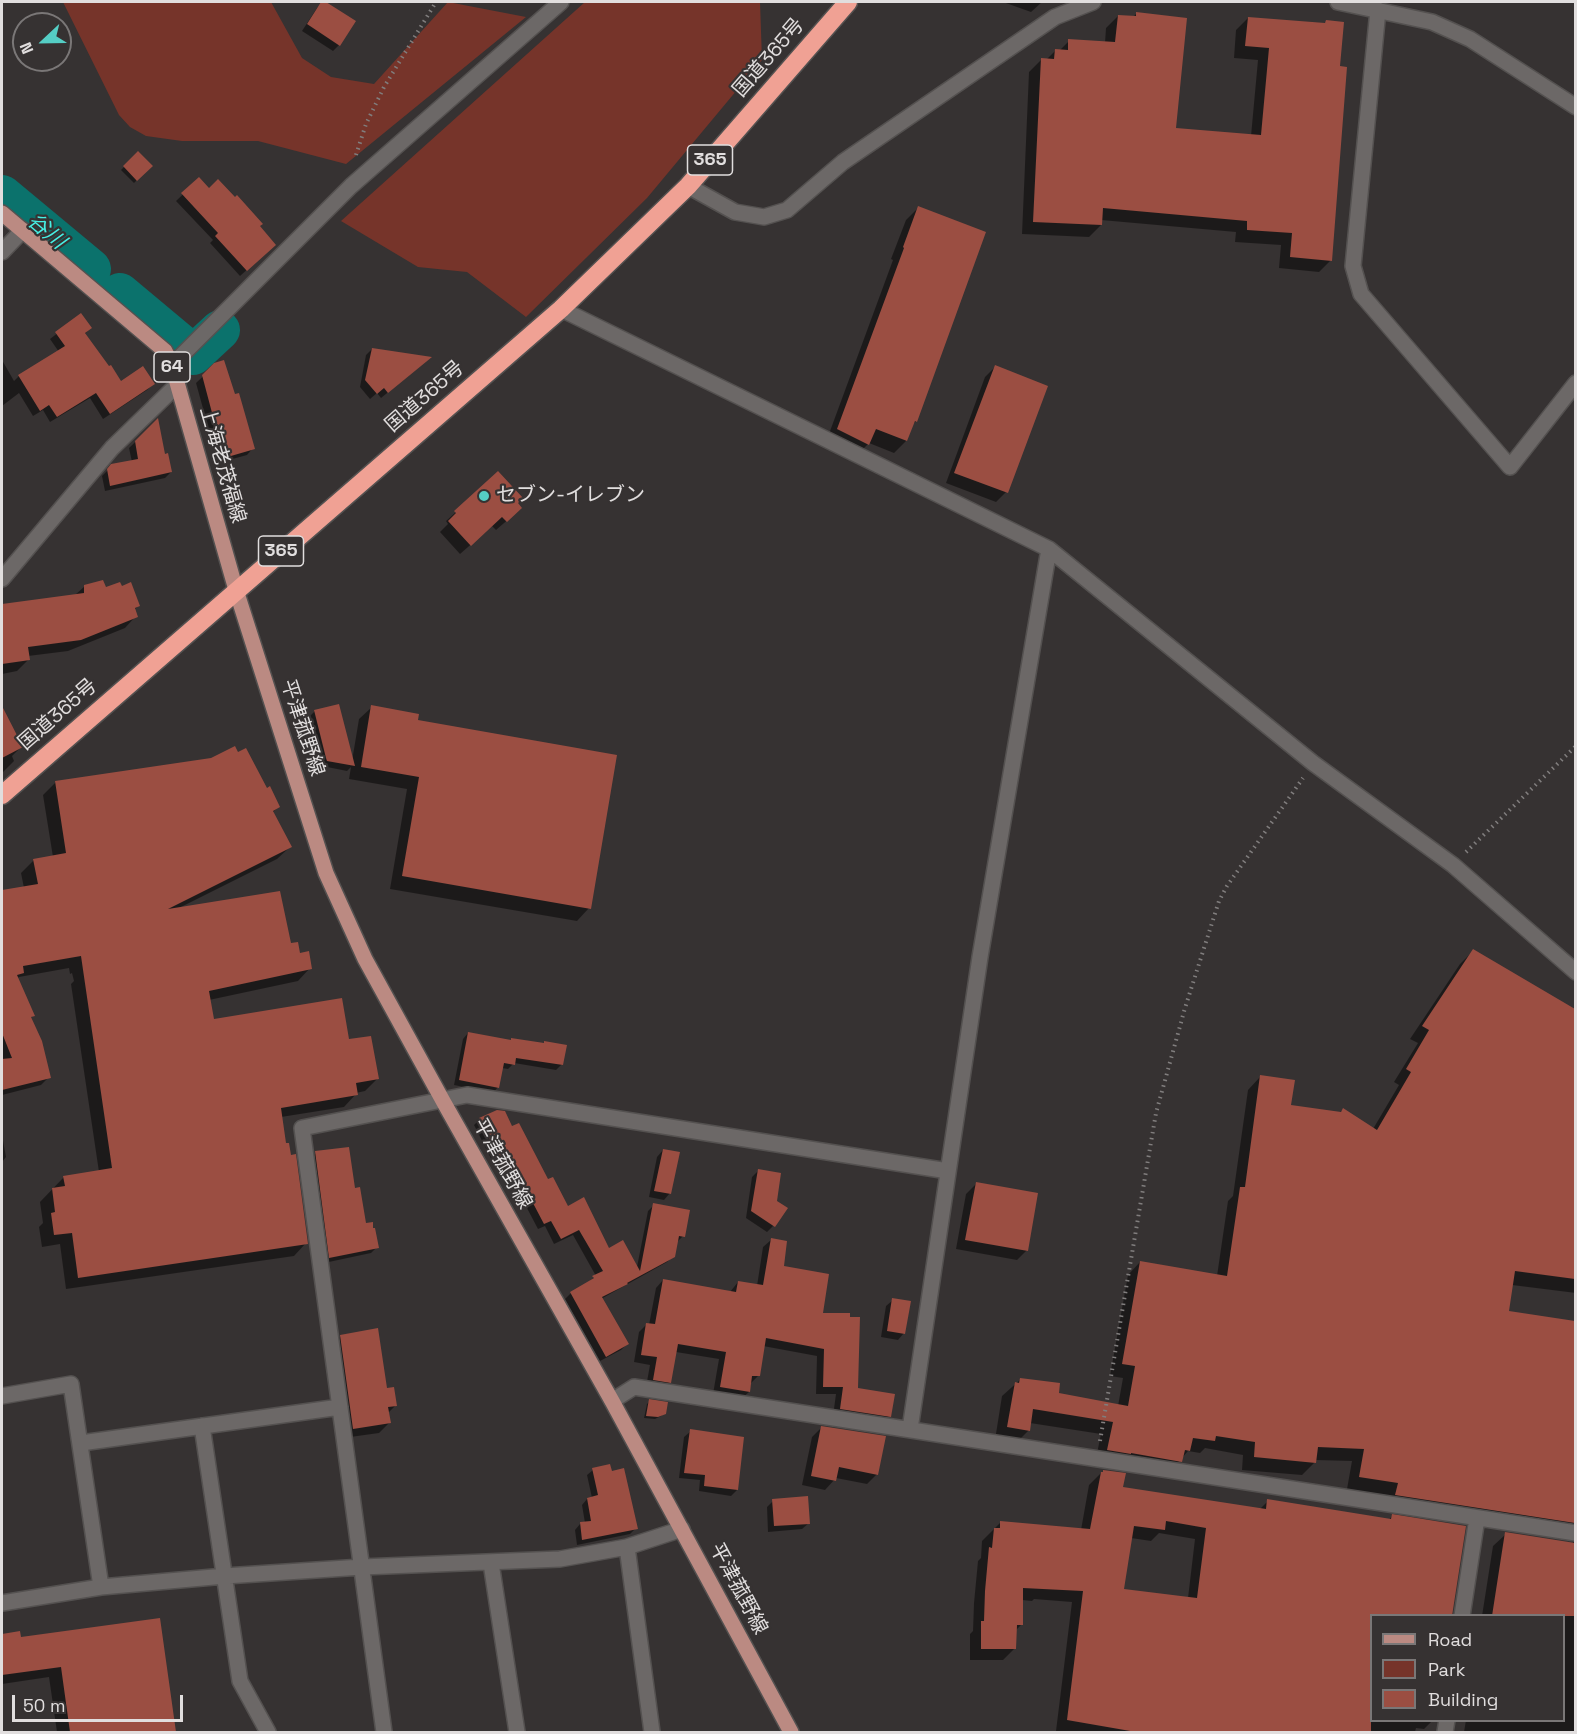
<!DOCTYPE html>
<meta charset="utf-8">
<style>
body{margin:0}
#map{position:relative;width:1577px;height:1734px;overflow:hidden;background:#363232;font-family:"Space Grotesk",sans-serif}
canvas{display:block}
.frame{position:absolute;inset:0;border:3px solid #e1dede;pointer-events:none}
.legend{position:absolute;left:1370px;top:1614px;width:195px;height:108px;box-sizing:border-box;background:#363232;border:2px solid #7a7777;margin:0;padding:8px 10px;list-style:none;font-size:18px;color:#e1dede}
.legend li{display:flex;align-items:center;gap:12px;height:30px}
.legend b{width:30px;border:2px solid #7a7777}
.north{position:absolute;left:12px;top:12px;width:60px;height:60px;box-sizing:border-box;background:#363232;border:2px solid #7a7777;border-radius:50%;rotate:248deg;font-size:16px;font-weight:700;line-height:24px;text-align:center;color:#e1dede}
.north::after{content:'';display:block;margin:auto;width:21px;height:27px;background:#55cec5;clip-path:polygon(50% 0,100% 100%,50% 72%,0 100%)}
.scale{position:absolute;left:12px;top:1695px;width:171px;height:27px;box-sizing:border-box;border:3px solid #e1dede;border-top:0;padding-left:8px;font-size:18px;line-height:21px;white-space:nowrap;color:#e1dede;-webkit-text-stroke:4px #363232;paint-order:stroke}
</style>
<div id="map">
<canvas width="1577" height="1734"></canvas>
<div class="frame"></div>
<ul class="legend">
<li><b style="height:8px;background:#bb8a82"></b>Road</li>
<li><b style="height:16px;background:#76342a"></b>Park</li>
<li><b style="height:16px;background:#9b4e42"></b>Building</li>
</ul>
<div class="north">N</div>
<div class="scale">50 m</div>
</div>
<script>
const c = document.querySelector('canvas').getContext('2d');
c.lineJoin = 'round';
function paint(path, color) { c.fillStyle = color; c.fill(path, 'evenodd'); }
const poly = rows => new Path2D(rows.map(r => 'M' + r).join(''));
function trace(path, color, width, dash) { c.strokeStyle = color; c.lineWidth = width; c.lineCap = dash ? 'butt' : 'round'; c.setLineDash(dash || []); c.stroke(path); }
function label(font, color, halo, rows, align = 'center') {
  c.font = font + ' "Space Grotesk","Noto Sans JP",sans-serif'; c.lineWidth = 4.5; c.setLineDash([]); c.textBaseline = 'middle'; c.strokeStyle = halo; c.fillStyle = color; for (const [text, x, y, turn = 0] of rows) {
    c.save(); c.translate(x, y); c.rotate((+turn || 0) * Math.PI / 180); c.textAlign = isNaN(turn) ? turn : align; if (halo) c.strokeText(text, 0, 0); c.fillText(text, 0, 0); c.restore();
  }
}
paint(poly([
 [63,2,271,2,302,58,331,77,374,84,448,2,526,17,346,164,258,141,182,141,146,136,130,127,119,115],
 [585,2,760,2,762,60,647,198,526,317,467,272,418,267,341,221]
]), '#76342a');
paint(poly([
 [323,2,354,21,339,45,333,51,302,31,317,8],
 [1003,2,1042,2,1031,12],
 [1136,14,1175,129,1251,136,1258,60,1234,58,1236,30,1248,18,1324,24,1326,22,1339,68,1331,260,1319,272,1279,268,1281,245,1235,242,1236,232,1101,220,1101,225,1089,237,1022,234,1029,72,1041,60,1046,60,1055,51,1059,51,1069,41,1105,43,1106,28,1118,16,1133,17],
 [138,153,151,166,134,183,121,170],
 [199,179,208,190,258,226,268,251,240,276,210,243,213,240,176,201],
 [918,208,916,421,912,425,906,441,894,453,869,443,856,456,826,442,893,260,891,259,906,220],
 [81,315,90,328,84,335,121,383,153,384,147,390,103,419,90,398,50,422,43,410,33,416,19,393,2,406,2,360,14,381,19,376,59,352,50,339],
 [372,349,424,363,381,398,377,393,370,399,360,387,366,355],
 [215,365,253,448,247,455,218,463,196,383],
 [995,367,1006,492,996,502,946,483,985,377],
 [157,421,164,456,171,472,165,478,105,491,102,476,112,466,132,462,129,448],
 [516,503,511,517,496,530,492,526,460,554,440,532,448,524,446,521,456,512],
 [85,586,105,589,139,605,134,610,136,616,125,628,68,651,28,656,29,659,17,671,2,674,2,606,75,595],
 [372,707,416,721,589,908,577,921,390,889,407,789,349,779,351,767,347,771,322,766,309,717,315,711,352,761,359,719],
 [2,709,21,747,12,756,14,761,2,773],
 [56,782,266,790,279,806,273,812,290,847,277,859,181,907,290,945,310,968,298,981,209,1000,213,1021,348,1041,377,1079,365,1091,356,1093,356,1094,344,1107,281,1117,285,1145,306,1243,294,1256,66,1289,60,1244,42,1247,39,1227,43,1223,40,1202,64,1177,99,1172,71,984,74,981,72,973,70,974,69,968,19,977,10,985,2,987,2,891,24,888,21,873,34,860,53,857,43,795],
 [1473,951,1576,1011,1576,1174,1562,1196,1576,1198,1576,1293,1512,1285,1507,1313,1576,1322,1576,1732,1464,1732,1466,1720,1564,1720,1564,1616,1482,1616,1493,1546,1506,1534,1574,1544,1569,1537,1383,1508,1386,1495,1347,1489,1352,1461,1315,1460,1315,1462,1302,1475,1242,1470,1243,1455,1205,1448,1200,1453,1188,1451,1168,1474,1095,1463,1101,1434,1030,1423,1029,1430,1016,1443,995,1440,1002,1396,1021,1379,1057,1394,1118,1406,1123,1378,1110,1376,1128,1275,1140,1262,1217,1276,1228,1201,1233,1196,1248,1090,1260,1077,1290,1106,1339,1113,1343,1110,1373,1129,1399,1085,1394,1082,1418,1043,1410,1039,1460,964],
 [25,997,33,1015,30,1018,49,1077,41,1085,2,1095,2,1068,6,1067,2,1057,2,1008],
 [468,1033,562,1064,556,1070,514,1063,508,1069,502,1068,498,1087,493,1093,454,1085,463,1039],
 [480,1119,511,1128,567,1208,608,1250,637,1267,648,1211,654,1205,683,1236,677,1242,673,1256,667,1262,601,1299,627,1344,621,1350,600,1361,565,1299,571,1293,586,1284,596,1276,573,1235,554,1244,545,1226,538,1229,509,1174,501,1178,474,1125],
 [2,1135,6,1157,2,1162],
 [663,1150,670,1193,664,1200,649,1197,657,1157],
 [316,1153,354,1190,364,1225,377,1247,371,1253,324,1263,310,1159],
 [759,1170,773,1226,767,1232,746,1218,752,1177],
 [976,1184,1027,1250,1017,1260,956,1249,966,1194],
 [771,1240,782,1268,821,1314,856,1389,889,1416,882,1424,833,1416,836,1394,816,1394,817,1356,763,1346,758,1376,751,1383,749,1392,741,1399,713,1394,719,1359,676,1352,670,1382,662,1390,646,1387,650,1365,634,1362,639,1332,647,1324,649,1325,656,1288,663,1280,730,1292,738,1282,757,1286,763,1247],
 [893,1300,904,1333,898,1340,881,1337,886,1306],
 [341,1336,385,1390,395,1406,388,1413,389,1423,379,1433,343,1438,331,1346],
 [650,1401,664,1413,661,1416,655,1419,644,1418,647,1404],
 [821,1428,877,1474,867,1484,836,1478,825,1490,802,1485,812,1437],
 [691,1431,737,1490,731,1496,699,1491,700,1480,679,1478,684,1437],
 [593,1470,636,1528,630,1534,577,1545,575,1530,580,1524,585,1523,582,1505,587,1499,592,1498,587,1475],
 [1101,1473,1121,1489,1260,1509,1268,1501,1389,1520,1392,1516,1372,1616,1372,1720,1433,1720,1424,1729,1416,1728,1415,1732,1063,1732,1056,1731,1072,1602,1034,1599,1032,1601,1022,1600,1021,1625,1015,1631,1015,1648,1003,1660,970,1660,970,1634,973,1631,974,1603,978,1561,981,1558,982,1541,1001,1522,1081,1530,1089,1485],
 [1159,1533,1195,1539,1188,1598,1123,1590,1131,1538,1151,1541],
 [773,1501,809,1523,802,1529,768,1532,767,1507],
 [159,1619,175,1732,57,1732,49,1677,2,1684,2,1635,19,1633,19,1638]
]), '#0007');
trace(poly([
 [2,195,91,269],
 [120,293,181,344],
 [193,355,220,330]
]), '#0b726c', 40);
paint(poly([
 [321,2,326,2,356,21,340,46,307,24],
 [1136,12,1187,18,1176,128,1261,135,1269,48,1245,46,1248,17,1325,23,1326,20,1344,22,1340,66,1347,67,1332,261,1290,257,1292,233,1247,230,1247,221,1103,208,1102,225,1033,222,1041,58,1054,59,1055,49,1068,50,1068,39,1115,42,1118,15,1136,16],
 [138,151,153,166,137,181,123,166],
 [199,177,209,188,218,179,235,197,237,195,263,224,260,226,276,245,247,271,215,236,218,233,181,193],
 [918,206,986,232,917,422,915,421,907,441,876,429,869,445,837,429,904,248,903,247],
 [81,313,92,328,85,333,109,366,111,365,121,381,143,366,155,384,110,414,96,393,57,417,49,405,40,411,18,375,65,346,55,332],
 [372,348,432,357,388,393,384,388,377,394,365,380],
 [224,360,235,394,239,393,255,449,224,458,202,375,214,363],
 [995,365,1048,386,1008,493,954,473],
 [158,418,165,454,168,453,172,472,110,486,107,469,111,464,138,459,135,441],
 [498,471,523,498,518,503,522,508,507,522,502,517,471,546,448,521,456,513,454,511],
 [103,580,106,587,120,582,122,586,131,582,140,606,135,608,138,617,81,640,28,647,30,660,2,664,2,604,84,593,84,585],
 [339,704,355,766,327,761,326,758,314,710],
 [371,705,419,714,418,720,617,755,591,909,402,876,419,777,361,767],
 [2,706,23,747,2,758],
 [235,746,238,752,246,748,267,788,270,786,280,807,273,811,292,847,168,909,280,891,291,943,298,942,300,953,309,951,312,969,209,991,214,1019,342,998,349,1039,371,1036,379,1079,356,1083,358,1095,281,1108,286,1143,289,1143,291,1155,296,1154,308,1244,78,1278,72,1233,54,1235,51,1213,55,1212,52,1188,65,1186,63,1176,112,1168,81,956,23,966,24,973,17,975,35,1016,31,1017,42,1041,51,1078,2,1090,2,1059,12,1058,2,1033,2,890,38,884,33,859,66,853,55,781,211,758],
 [1473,949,1575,1009,1575,1279,1515,1271,1509,1311,1575,1321,1575,1523,1395,1495,1398,1483,1359,1477,1364,1449,1318,1447,1316,1463,1254,1457,1255,1442,1216,1436,1215,1441,1193,1438,1190,1451,1185,1450,1182,1462,1131,1453,1131,1454,1107,1450,1113,1422,1033,1409,1030,1431,1007,1427,1015,1382,1019,1383,1020,1378,1060,1383,1059,1393,1128,1406,1135,1366,1122,1364,1140,1261,1227,1276,1240,1187,1245,1187,1260,1075,1295,1080,1291,1105,1341,1112,1343,1108,1377,1130,1411,1072,1406,1069,1429,1030,1422,1026],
 [468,1032,511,1040,511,1038,544,1043,544,1041,567,1045,563,1065,516,1058,515,1065,504,1063,499,1088,459,1080],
 [497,1110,505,1111,512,1126,519,1123,548,1179,553,1177,568,1206,584,1197,609,1248,623,1240,640,1271,653,1203,690,1210,685,1237,679,1236,675,1257,627,1283,628,1284,602,1297,629,1344,606,1357,570,1292,594,1278,592,1276,603,1271,579,1230,561,1239,551,1221,544,1224,515,1169,507,1173,479,1118],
 [349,1147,355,1188,360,1187,366,1223,373,1222,373,1228,375,1228,379,1248,329,1258,315,1151],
 [663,1149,680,1152,671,1194,654,1191],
 [758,1169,781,1173,777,1201,788,1208,775,1227,751,1211],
 [976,1182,1038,1193,1028,1251,965,1240],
 [771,1238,787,1241,784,1266,829,1274,823,1313,850,1313,850,1317,860,1317,858,1388,895,1394,891,1417,840,1409,843,1387,823,1387,824,1349,766,1338,760,1376,752,1376,750,1392,720,1387,726,1352,678,1344,671,1383,653,1380,657,1357,641,1355,646,1323,655,1324,663,1279,736,1292,738,1281,763,1285],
 [892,1298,911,1301,905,1334,887,1331],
 [378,1328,387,1388,394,1387,397,1406,388,1407,391,1423,353,1429,340,1335],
 [649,1399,668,1402,666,1414,658,1417,646,1416],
 [821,1426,886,1436,878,1475,839,1467,836,1481,811,1476],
 [690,1429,744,1437,738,1490,704,1486,705,1475,684,1473],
 [610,1464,612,1471,624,1468,638,1529,582,1540,580,1522,591,1521,587,1498,598,1495,592,1468],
 [1103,1470,1126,1473,1123,1487,1266,1509,1267,1499,1391,1519,1392,1514,1466,1526,1452,1616,1371,1616,1371,1732,1136,1732,1067,1720,1083,1591,1023,1588,1023,1625,1017,1625,1016,1649,981,1649,981,1621,984,1621,985,1591,989,1547,992,1548,994,1528,1000,1528,1000,1521,1090,1529,1101,1472,1103,1472],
 [1166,1521,1206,1528,1197,1598,1124,1589,1134,1526,1165,1530],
 [808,1496,810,1524,774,1526,772,1499],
 [1505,1532,1575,1543,1575,1616,1492,1616],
 [160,1618,176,1732,70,1732,61,1667,2,1675,2,1634,20,1631,21,1637]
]), '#9b4e42');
const minor = poly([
 [1338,2,1432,22,1470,39,1576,107],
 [1378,10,1353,266,1361,294,1510,467,1576,383],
 [688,186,735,212,764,217,787,210,843,162,1055,17,1093,2],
 [2,252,23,230],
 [561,309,1049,549,1313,763,1453,865,1576,972],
 [172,365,351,186,561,2],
 [2,579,112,448,177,385],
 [2,1396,71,1384,101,1587],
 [612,1401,634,1387,1576,1533],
 [202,1426,240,1681,268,1732],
 [910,1429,980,957,1049,549],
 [81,1443,340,1407],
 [627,1547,652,1732],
 [491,1563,517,1732],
 [2,1603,101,1587,225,1576,362,1567,560,1559,627,1547,682,1529],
 [1462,1616,1477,1518],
 [384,1732,302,1128,467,1095,948,1171],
 [1445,1732,1447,1720]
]);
const major = poly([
 [2,213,165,351,172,365,236,590,326,873,365,959,443,1101,612,1401,791,1732]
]);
const highway = poly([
 [2,795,561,309,688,186,848,2]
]);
trace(minor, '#545150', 18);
trace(major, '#545150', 18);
trace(highway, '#545150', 21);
trace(poly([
 [356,155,366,124,384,87,436,2],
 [1466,852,1576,746],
 [1100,1441,1156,1113,1185,1008,1219,901,1227,886,1303,778]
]), '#817e7e', 4, [1.5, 4.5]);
trace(minor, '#6c6867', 15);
trace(major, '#bb8a82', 15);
trace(highway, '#f0a194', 18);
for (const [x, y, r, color] of [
 [484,496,6,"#55cec5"]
]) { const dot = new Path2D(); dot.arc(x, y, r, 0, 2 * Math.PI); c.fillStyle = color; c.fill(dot); trace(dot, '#363232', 2); }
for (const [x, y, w] of [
 [710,160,45],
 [172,367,36],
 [281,551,45]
]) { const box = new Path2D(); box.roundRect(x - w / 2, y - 15, w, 30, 4.5); c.fillStyle = '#363232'; c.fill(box); trace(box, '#e1dede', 1.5); }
label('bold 18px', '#e1dede', null, [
 ["365",710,160],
 ["64",172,367],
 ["365",281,551]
]);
label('20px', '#e1dede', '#363232', [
 ["国道365号",769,58,-49],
 ["国道365号",425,397,-41],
 ["上海老茂福線",222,465,74],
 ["国道365号",58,715,-41],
 ["平津菰野線",302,728,72],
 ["平津菰野線",502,1164,61],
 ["平津菰野線",738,1589,62]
]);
label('20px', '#e1dede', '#363232', [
 ["セブン-イレブン",496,496]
], 'left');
label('italic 21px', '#46efe4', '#363232', [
 ["谷川",46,232,40]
]);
</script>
